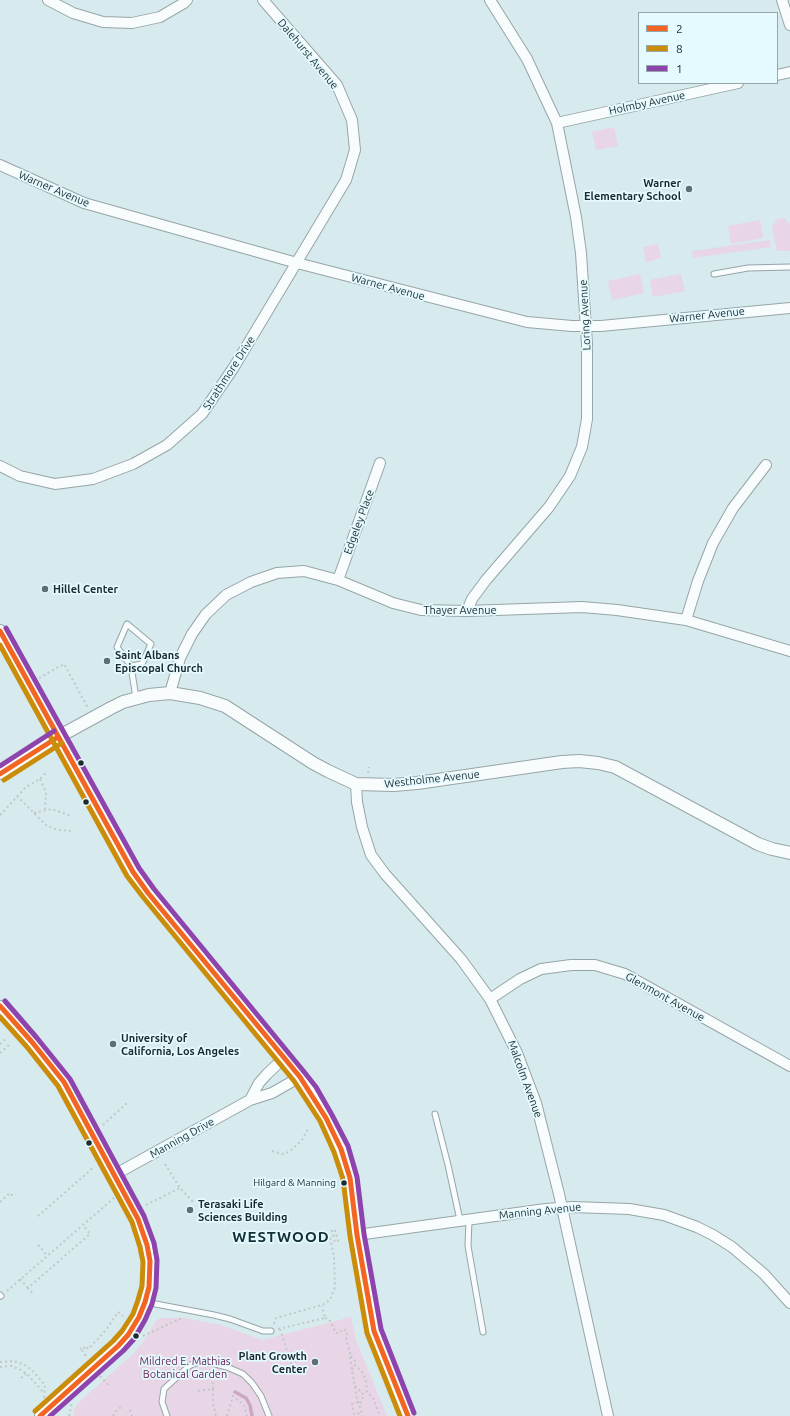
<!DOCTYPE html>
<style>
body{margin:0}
#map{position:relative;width:790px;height:1416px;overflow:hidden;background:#d7eaed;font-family:Ubuntu,sans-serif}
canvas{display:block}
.legend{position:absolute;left:638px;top:12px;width:140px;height:72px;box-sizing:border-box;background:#e5faff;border:1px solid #95a7ab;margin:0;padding:5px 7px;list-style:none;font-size:12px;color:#1d2b2e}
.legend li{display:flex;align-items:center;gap:8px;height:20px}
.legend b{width:20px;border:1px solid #95a7ab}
</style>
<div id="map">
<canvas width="790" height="1416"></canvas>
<ul class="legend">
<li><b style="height:5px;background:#f26522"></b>2</li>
<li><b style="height:5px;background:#cb8d09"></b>8</li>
<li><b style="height:5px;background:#8e44ad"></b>1</li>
</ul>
</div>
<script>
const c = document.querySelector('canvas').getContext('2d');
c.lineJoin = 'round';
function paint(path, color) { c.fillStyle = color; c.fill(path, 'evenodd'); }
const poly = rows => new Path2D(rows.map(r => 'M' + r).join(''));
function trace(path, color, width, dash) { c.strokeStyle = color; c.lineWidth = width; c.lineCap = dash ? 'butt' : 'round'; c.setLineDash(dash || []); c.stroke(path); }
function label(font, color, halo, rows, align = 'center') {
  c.font = font + ' Ubuntu,sans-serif'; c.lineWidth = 3.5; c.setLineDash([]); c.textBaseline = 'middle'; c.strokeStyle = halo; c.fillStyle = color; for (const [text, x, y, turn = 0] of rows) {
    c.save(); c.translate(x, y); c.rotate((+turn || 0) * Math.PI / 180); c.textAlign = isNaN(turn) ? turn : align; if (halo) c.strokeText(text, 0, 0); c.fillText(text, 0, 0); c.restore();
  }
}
paint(poly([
 [614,127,618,146,596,150,592,132],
 [784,218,790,224,790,251,777,251,772,228,777,219],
 [760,220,763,238,731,244,728,226],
 [770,240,771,247,693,258,692,251],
 [658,244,661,258,646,262,643,247],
 [640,274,644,293,612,300,608,281],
 [681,274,685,291,653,297,650,280],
 [351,1317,356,1340,387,1416,74,1416,73,1413,77,1404,133,1354,144,1341,156,1321,160,1318,184,1318,221,1325,262,1340]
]), '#e8d5e5');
trace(poly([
 [235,1392,246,1398,250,1405,252,1416]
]), '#cca7c0', 3.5);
const service = poly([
 [714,274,748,268,790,267],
 [131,666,117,647,127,624,151,644,142,664,131,666,136,698],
 [435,1114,448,1165,460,1220],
 [469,1220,468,1246,483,1332],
 [0,1295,1,1296],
 [145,1302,214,1315,230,1319,263,1331,271,1331],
 [167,1416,162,1402,164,1389,189,1366,195,1363,199,1362,211,1363,227,1367,243,1374,252,1383,261,1396,269,1416]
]);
const minor = poly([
 [48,0,73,13,103,22,132,23,160,17,184,3,187,0],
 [782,0,790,25],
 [777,75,790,72],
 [557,123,738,83],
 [0,165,84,203,297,263,527,322,572,326,601,326,790,308],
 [0,466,20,476,55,484,93,479,133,464,167,445,202,414,234,367,346,180,355,150,352,120,337,85,263,0],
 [338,580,380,463],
 [467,611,472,599,486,580,549,507,570,476,582,447,587,419,587,344,581,253,576,217,557,123,527,59,490,0],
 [686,620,698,581,713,543,733,508,766,465],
 [170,693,180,658,192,634,206,614,226,595,251,582,277,573,304,571,338,580,393,603,421,610,467,611,582,607,617,610,686,620,790,651],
 [0,774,58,737],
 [356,784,357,802,362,827,371,855,385,874,461,959,490,999,517,1053,536,1103,559,1194,608,1416],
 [490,999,520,979,541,969,571,965,595,965,625,974,790,1066],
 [0,1006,32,1042,64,1082,138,1219,147,1245,150,1261,149,1287,145,1302,139,1317,128,1335,118,1346,40,1416],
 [250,1100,259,1083,267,1074,284,1058],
 [114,1175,250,1100,272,1093,300,1077],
 [357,1235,546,1209,573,1207,629,1209,664,1215,697,1227,713,1235,732,1247,764,1274,790,1303]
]);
const tertiary = poly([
 [0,631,133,872,148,893,300,1077,310,1091,326,1118,341,1149,350,1178,357,1235,374,1331,408,1416],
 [58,737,111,708,123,702,149,695,170,693,200,698,225,706,313,763,328,771,356,784,394,785,417,783,562,762,579,761,598,763,615,767,758,844,772,849,790,853]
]);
trace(service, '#96a5a8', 7);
trace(minor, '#96a5a8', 12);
trace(tertiary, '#96a5a8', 14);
trace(poly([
 [39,678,64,664,88,708],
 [368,773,369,767],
 [40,779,46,792,45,811],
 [17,796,47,826,58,830,74,831],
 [34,813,52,809,71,816],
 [0,815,26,787,40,779,47,772],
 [0,1044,7,1038],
 [0,1053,11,1043],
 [103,1125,128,1102],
 [272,1151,282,1154,289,1152,302,1140,308,1129],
 [165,1164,180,1188,194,1203],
 [0,1202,10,1193,13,1196],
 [146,1205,180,1188],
 [38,1216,94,1167],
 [335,1230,338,1241,335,1242,332,1231,335,1230],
 [320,1240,330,1237],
 [38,1245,47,1255],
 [20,1279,28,1288],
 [7,1291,115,1197],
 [32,1293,28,1288,90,1234,83,1225],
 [325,1318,329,1319,336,1333,340,1333,343,1329,347,1331,346,1340,350,1352,350,1358,357,1399,363,1416],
 [274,1324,276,1318,322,1305,330,1300,335,1287,334,1257,330,1237],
 [278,1329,325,1318,322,1306],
 [280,1329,294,1372],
 [143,1336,182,1318],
 [80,1348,82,1350,86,1346,88,1349,97,1340,106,1330,118,1312,123,1316],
 [82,1350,86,1356],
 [351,1356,355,1361,355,1365],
 [0,1362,14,1361,25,1365,32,1370,45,1385,44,1399],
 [0,1367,11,1366,21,1370,29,1376,44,1393],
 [352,1370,355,1365,363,1373,366,1382,367,1392,373,1398,380,1416],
 [100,1376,110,1387],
 [21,1378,26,1374],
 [355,1386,364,1395,359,1406],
 [213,1389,213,1403,216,1416],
 [198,1391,213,1389,212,1371],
 [358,1402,352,1404,354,1414,362,1413],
 [130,1410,132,1416],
 [69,1416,72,1402],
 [113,1416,115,1412,121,1407],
 [227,1416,233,1396,244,1405,247,1416]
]), '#c2c8ca', 2, [2, 3]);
trace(service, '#f9fcfc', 5);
trace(minor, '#f9fcfc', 10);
trace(tertiary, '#f9fcfc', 12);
trace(poly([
 [0,631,133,872,148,893,300,1077,326,1118,341,1149,350,1178,357,1235,374,1331,408,1416],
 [0,774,58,737],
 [0,1006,32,1042,64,1082,138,1219,147,1245,150,1261,149,1287,145,1302,139,1317,128,1335,118,1346,40,1416]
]), '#f26522', 5);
trace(poly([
 [0,645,127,876,143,897,294,1081,320,1121,334,1152,343,1179,350,1236,367,1333,400,1416],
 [4,780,62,743],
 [0,1017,27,1047,58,1086,132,1222,140,1247,143,1262,142,1286,138,1300,133,1314,122,1331,113,1341,35,1411]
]), '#cb8d09', 5);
trace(poly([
 [6,628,139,868,154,889,305,1073,316,1087,332,1115,348,1146,357,1177,364,1234,381,1329,414,1413],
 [0,766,54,731],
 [5,1001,37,1038,70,1079,144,1216,154,1243,157,1260,156,1288,152,1304,145,1320,134,1339,123,1351,50,1416]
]), '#8e44ad', 5);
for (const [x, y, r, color] of [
 [689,189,4,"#5e6e71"],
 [45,589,4,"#5e6e71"],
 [107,661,4,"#5e6e71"],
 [81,763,3.5,"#1d2b2e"],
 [86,802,3.5,"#1d2b2e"],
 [113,1044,4,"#5e6e71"],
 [89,1143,3.5,"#1d2b2e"],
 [344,1183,3.5,"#1d2b2e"],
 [190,1210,4,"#5e6e71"],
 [136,1336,3.5,"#1d2b2e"],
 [315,1362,4,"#5e6e71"]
]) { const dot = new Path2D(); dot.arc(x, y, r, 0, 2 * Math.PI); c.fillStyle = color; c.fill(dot); trace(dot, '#e5faff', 1.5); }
label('10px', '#1d2b2e', '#e5faff', [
 ["Hilgard & Manning",336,1183]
], 'right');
label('11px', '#1d2b2e', '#e5faff', [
 ["Dalehurst Avenue",308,54,50],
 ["Holmby Avenue",647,103,-12],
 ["Warner Avenue",54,189,23],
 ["Warner Avenue",388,287,15],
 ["Loring Avenue",585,315,-93],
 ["Warner Avenue",707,315,-6],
 ["Strathmore Drive",229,373,-57],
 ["Edgeley Place",359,522,-70],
 ["Thayer Avenue",460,610],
 ["Westholme Avenue",432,779,-6],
 ["Glenmont Avenue",665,997,29],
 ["Malcolm Avenue",525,1079,70],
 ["Manning Drive",182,1138,-29],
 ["Manning Avenue",540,1211,-6]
]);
label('bold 11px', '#1d2b2e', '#e5faff', [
 ["Warner",681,183,"right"],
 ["Elementary School",681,196,"right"],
 ["Hillel Center",53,589],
 ["Saint Albans",115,655],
 ["Episcopal Church",115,668],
 ["University of",121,1038],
 ["California, Los Angeles",121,1051],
 ["Terasaki Life",198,1204],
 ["Sciences Building",198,1217],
 ["Plant Growth",307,1356,"right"],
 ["Center",307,1369,"right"]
], 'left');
label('11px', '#681f4f', '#e5faff', [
 ["Mildred E. Mathias",185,1361],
 ["Botanical Garden",185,1374]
]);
c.letterSpacing = '1px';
label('bold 15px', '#123137', '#e5faff', [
 ["WESTWOOD",281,1237]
]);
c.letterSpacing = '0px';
</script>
